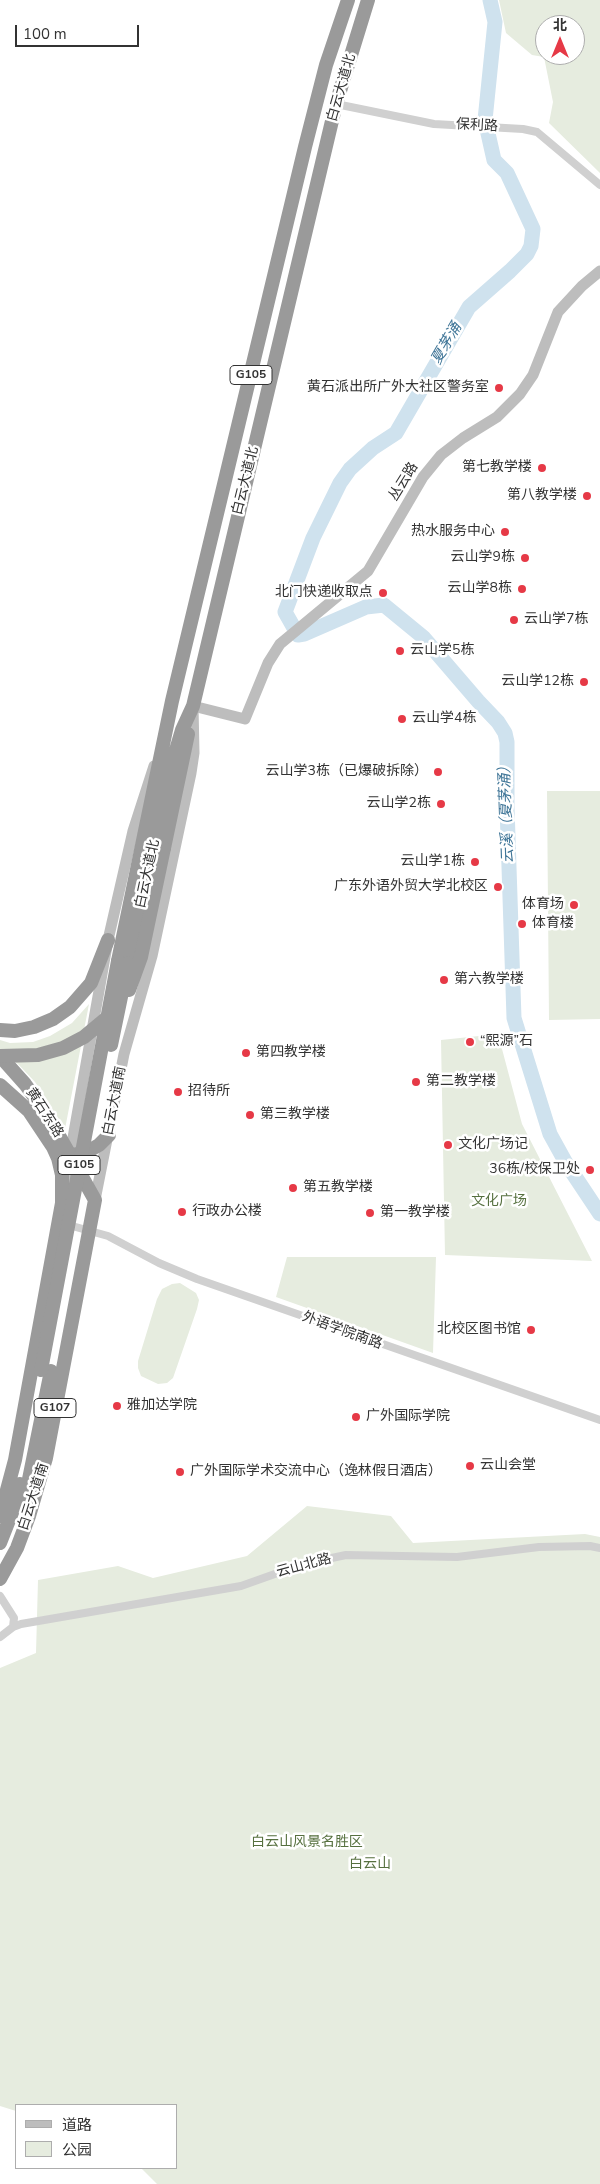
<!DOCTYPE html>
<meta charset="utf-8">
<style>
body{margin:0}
#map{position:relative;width:600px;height:2184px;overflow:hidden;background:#fff;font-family:"Nunito Sans","Noto Sans SC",sans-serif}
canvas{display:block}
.legend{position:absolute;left:15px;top:2104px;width:162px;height:65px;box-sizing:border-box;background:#fff;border:1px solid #adadad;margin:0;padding:6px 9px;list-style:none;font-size:15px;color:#333}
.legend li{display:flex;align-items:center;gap:10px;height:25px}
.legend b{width:25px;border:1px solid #adadad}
.north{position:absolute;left:535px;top:15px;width:50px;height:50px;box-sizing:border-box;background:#fff;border:1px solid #adadad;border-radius:50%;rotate:0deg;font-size:14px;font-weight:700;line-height:20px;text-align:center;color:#333}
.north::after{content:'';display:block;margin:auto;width:18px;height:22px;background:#e63946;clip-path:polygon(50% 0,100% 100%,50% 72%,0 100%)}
.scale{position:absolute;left:15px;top:25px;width:124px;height:22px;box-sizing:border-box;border:2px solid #333;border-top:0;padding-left:6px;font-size:15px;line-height:18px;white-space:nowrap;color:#333;-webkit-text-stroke:4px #fff;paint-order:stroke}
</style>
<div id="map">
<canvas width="600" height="2184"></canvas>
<ul class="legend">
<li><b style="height:6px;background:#bdbdbd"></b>道路</li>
<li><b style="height:14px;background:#e6ecdf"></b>公园</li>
</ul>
<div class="north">北</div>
<div class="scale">100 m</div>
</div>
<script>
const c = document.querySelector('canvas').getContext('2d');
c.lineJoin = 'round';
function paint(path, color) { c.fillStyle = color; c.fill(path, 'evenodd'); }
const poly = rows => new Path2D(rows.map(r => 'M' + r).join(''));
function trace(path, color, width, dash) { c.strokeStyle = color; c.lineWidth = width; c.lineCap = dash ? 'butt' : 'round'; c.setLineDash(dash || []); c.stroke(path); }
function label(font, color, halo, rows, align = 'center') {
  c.font = font + ' "Nunito Sans","Noto Sans SC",sans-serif'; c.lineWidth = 5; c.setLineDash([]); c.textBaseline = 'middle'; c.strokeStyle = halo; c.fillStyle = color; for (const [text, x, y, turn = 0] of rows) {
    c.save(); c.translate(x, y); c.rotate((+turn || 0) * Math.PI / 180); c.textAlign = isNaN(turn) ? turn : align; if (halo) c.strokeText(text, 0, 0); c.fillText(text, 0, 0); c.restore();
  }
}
paint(poly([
 [499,0,600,0,600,173,549,123,553,102,544,57,532,55,506,33],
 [545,25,575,25,575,55,545,55],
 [547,791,600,791,600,1019,549,1020],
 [89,1004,65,1129,35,1082,18,1064,0,1050,0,1040,10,1043,33,1042,50,1036,72,1023],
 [498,1034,522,1124,592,1261,445,1255,441,1040],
 [287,1257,436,1257,433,1353,276,1297],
 [180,1283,196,1293,199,1300,197,1309,173,1378,167,1383,158,1384,141,1376,138,1368,138,1361,157,1299,162,1289,172,1284],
 [307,1506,391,1516,413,1543,585,1534,600,1537,600,2184,157,2184,141,2168,176,2168,176,2105,16,2105,16,2111,0,2106,0,1668,36,1653,38,1580,118,1566,153,1578,247,1556]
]), '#e6ecdf');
trace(poly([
 [490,0,495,22,485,120,494,160,507,173,533,229,531,246,527,254,510,271,469,307,396,433,373,448,350,469,340,483,313,538,285,612,298,635,304,634,366,607,384,605,423,637,478,701,498,722,505,733,507,742,507,807,514,1018,550,1134,566,1163,600,1214]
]), '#cfe2ee', 15);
trace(poly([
 [336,104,434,124,523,129,537,132,600,185],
 [65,1224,108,1236,159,1263,197,1279,600,1420],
 [0,1596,14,1618,13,1627,0,1637],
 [13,1627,21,1624,241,1586,303,1564,346,1555,457,1557,539,1547,590,1546,600,1548]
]), '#d0d0d0', 8);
trace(poly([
 [65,1183,108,940,133,831,154,766],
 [95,1200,124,1054,152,956,191,773,194,753,193,706,245,719,268,663,280,644,368,571,423,477,441,455,463,438,497,417,520,394,533,375,558,312,582,286,600,271]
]), '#bdbdbd', 11);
trace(poly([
 [164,848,188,734],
 [118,961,172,701,305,147,326,65,348,0],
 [128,963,174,757,182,730,193,706,336,104,368,0],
 [0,1030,15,1031,34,1027,53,1019,70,1007,91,983,108,940],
 [0,1056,25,1084,48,1116,95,1200,46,1458,29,1516,17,1548,0,1579],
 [0,1085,29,1111,53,1147,58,1158,62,1175,62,1203,15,1460,0,1516],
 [72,1155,85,1153,99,1145,109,1135],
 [25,1499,51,1371],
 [0,1543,15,1505,20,1484]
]), '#9a9a9a', 14);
trace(poly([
 [129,990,141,957,164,848],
 [111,1045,128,963],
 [0,1056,38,1055,63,1048,84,1037,108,1017],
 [41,1370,118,961]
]), '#9a9a9a', 14);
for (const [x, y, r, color] of [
 [499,388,5,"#e63946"],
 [542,468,5,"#e63946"],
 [587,496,5,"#e63946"],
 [505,532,5,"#e63946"],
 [525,558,5,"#e63946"],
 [522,589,5,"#e63946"],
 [383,593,5,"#e63946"],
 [514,620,5,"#e63946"],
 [400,651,5,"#e63946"],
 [584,682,5,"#e63946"],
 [402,719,5,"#e63946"],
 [438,772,5,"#e63946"],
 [441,804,5,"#e63946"],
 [475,862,5,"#e63946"],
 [498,887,5,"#e63946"],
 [574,905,5,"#e63946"],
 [522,924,5,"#e63946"],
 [444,980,5,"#e63946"],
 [470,1042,5,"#e63946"],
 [246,1053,5,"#e63946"],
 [416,1082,5,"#e63946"],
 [178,1092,5,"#e63946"],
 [250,1115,5,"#e63946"],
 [448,1145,5,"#e63946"],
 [590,1170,5,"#e63946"],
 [293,1188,5,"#e63946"],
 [182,1212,5,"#e63946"],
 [370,1213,5,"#e63946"],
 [531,1330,5,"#e63946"],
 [117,1406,5,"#e63946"],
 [356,1417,5,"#e63946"],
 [470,1466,5,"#e63946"],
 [180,1472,5,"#e63946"]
]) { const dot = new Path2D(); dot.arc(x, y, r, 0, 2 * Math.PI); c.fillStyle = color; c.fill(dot); trace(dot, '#fff', 2); }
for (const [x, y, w] of [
 [251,375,42],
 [79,1165,42],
 [55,1408,42]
]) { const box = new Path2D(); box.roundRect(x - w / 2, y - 9.5, w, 19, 4); c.fillStyle = '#fff'; c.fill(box); trace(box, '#333', 1); }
label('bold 12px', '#333', null, [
 ["G105",251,375],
 ["G105",79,1165],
 ["G107",55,1408]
]);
label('14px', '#333', '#fff', [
 ["白云大道北",342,88,-74],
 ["保利路",477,126,3],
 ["白云大道北",246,481,-76],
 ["丛云路",404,482,-58],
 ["白云大道北",148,874,-78],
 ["白云大道南",115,1101,-79],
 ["黄石东路",44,1113,57],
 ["外语学院南路",342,1331,20],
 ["白云大道南",34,1497,-72],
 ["云山北路",304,1566,-15]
]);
label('14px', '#333', '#fff', [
 ["黄石派出所广外大社区警务室",489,388,"right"],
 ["第七教学楼",532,468,"right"],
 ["第八教学楼",577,496,"right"],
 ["热水服务中心",495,532,"right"],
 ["云山学9栋",515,558,"right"],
 ["云山学8栋",512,589,"right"],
 ["北门快递收取点",373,593,"right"],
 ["云山学7栋",524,620],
 ["云山学5栋",410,651],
 ["云山学12栋",574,682,"right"],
 ["云山学4栋",412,719],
 ["云山学3栋（已爆破拆除）",428,772,"right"],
 ["云山学2栋",431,804,"right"],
 ["云山学1栋",465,862,"right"],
 ["广东外语外贸大学北校区",488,887,"right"],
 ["体育场",564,905,"right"],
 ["体育楼",532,924],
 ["第六教学楼",454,980],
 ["“熙源”石",480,1042],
 ["第四教学楼",256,1053],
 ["第二教学楼",426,1082],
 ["招待所",188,1092],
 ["第三教学楼",260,1115],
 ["文化广场记",458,1145],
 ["36栋/校保卫处",580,1170,"right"],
 ["第五教学楼",303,1188],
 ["行政办公楼",192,1212],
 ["第一教学楼",380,1213],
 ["北校区图书馆",521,1330,"right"],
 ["雅加达学院",127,1406],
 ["广外国际学院",366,1417],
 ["云山会堂",480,1466],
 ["广外国际学术交流中心（逸林假日酒店）",190,1472]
], 'left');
label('14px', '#56703f', '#fff', [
 ["文化广场",499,1202],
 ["白云山风景名胜区",307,1843],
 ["白云山",370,1865]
]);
label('italic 15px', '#3f7597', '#fff', [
 ["夏茅涌",447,344,-60],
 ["云溪（夏茅涌）",507,811,-92]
]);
</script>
